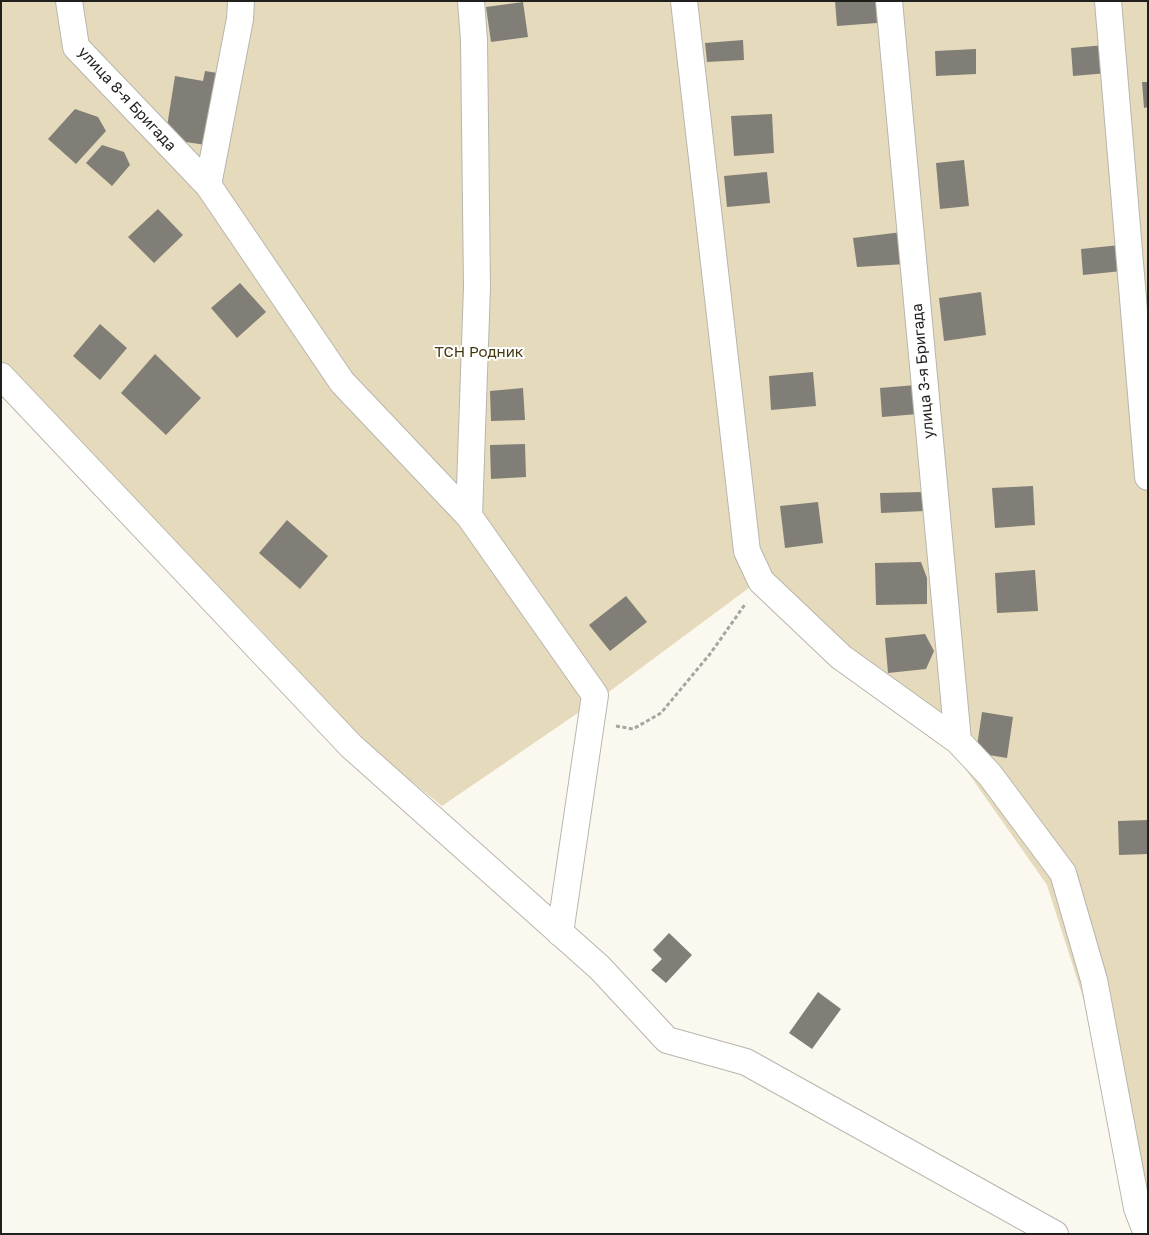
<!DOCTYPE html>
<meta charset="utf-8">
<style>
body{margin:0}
#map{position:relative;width:1149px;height:1235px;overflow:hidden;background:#faf8ef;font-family:"Golos Text",sans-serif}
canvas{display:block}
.frame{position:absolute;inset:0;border:2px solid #201f1c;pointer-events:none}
</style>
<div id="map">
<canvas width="1149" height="1235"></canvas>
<div class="frame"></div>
</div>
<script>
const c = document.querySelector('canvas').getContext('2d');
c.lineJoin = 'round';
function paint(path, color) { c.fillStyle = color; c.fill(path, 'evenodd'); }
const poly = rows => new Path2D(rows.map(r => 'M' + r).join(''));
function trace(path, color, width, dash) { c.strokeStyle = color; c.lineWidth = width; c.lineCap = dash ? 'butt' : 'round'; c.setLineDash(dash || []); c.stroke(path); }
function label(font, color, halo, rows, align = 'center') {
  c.font = font + ' "Golos Text",sans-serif'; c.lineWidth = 4; c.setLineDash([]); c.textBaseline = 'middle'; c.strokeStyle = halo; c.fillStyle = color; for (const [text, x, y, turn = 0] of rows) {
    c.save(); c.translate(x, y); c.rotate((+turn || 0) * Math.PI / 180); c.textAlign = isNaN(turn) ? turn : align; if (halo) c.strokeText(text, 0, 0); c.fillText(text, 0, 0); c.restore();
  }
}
paint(poly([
 [1,1,1148,1,1148,1234,1133,1234,1130,1227,1095,1035,1047,885,950,747,769,573,610,691,442,806,358,738,258,627,1,368]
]), '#e5dbbc');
paint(poly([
 [835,1,876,1,877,23,837,26],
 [523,2,528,37,491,42,486,7],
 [743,40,744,60,707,62,705,43],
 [1105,45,1108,73,1073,76,1071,48],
 [976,49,976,74,936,76,935,51],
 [205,71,224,74,213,146,165,139,175,76,203,81],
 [1142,82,1148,82,1148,107,1144,108],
 [75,109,98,117,106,131,76,164,48,139],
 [772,114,774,153,734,156,731,116],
 [102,145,124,152,130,165,112,186,86,163],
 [964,160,969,206,940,209,936,163],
 [767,172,770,203,727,207,724,176],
 [158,209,183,235,154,263,128,237],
 [902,232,906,264,857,267,853,238],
 [1120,245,1122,271,1083,275,1081,249],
 [240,283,266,312,237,338,211,308],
 [981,292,986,335,944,341,939,298],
 [100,324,127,348,100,380,73,356],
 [155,354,201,398,166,435,121,393],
 [813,372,816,406,771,410,769,376],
 [916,385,918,414,882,417,880,388],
 [523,388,525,420,491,421,490,391],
 [525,444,526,477,491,479,490,445],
 [1033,486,1035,525,995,528,992,488],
 [924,492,925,511,881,513,880,493],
 [818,502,823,543,785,548,780,506],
 [287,520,328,556,300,589,259,553],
 [921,562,927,578,927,604,876,605,875,563],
 [1035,570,1038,611,997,613,995,573],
 [626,596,647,622,610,651,589,625],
 [925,634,934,651,926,669,888,673,885,638],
 [982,712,1013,717,1007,758,976,753],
 [1148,820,1148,854,1119,855,1118,821],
 [669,933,692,955,666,983,651,970,662,959,653,950],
 [818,992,841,1009,812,1049,789,1033]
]), '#807e76');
const minor = poly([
 [69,1,76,47,208,185],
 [241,1,240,19,208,185,342,382,469,516,595,695,560,933],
 [684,1,747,551,761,581,841,657,958,741,990,775,1063,873,1094,980,1137,1208,1147,1234],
 [889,1,958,741],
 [1108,1,1148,477],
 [1,376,351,746,600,968,667,1040,746,1062,1055,1234],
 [469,516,477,287,474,40,471,1]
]);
trace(minor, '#b8b5ad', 28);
trace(poly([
 [616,726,633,729,661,713,710,654,746,603]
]), '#a7a59f', 3, [4, 2.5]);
trace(minor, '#fff', 26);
label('15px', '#201f1c', '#fff', [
 ["улица 8-я Бригада",127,99,47],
 ["улица 3-я Бригада",923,371,-95]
]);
label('15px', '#44380e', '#fff', [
 ["ТСН Родник",479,352]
]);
</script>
